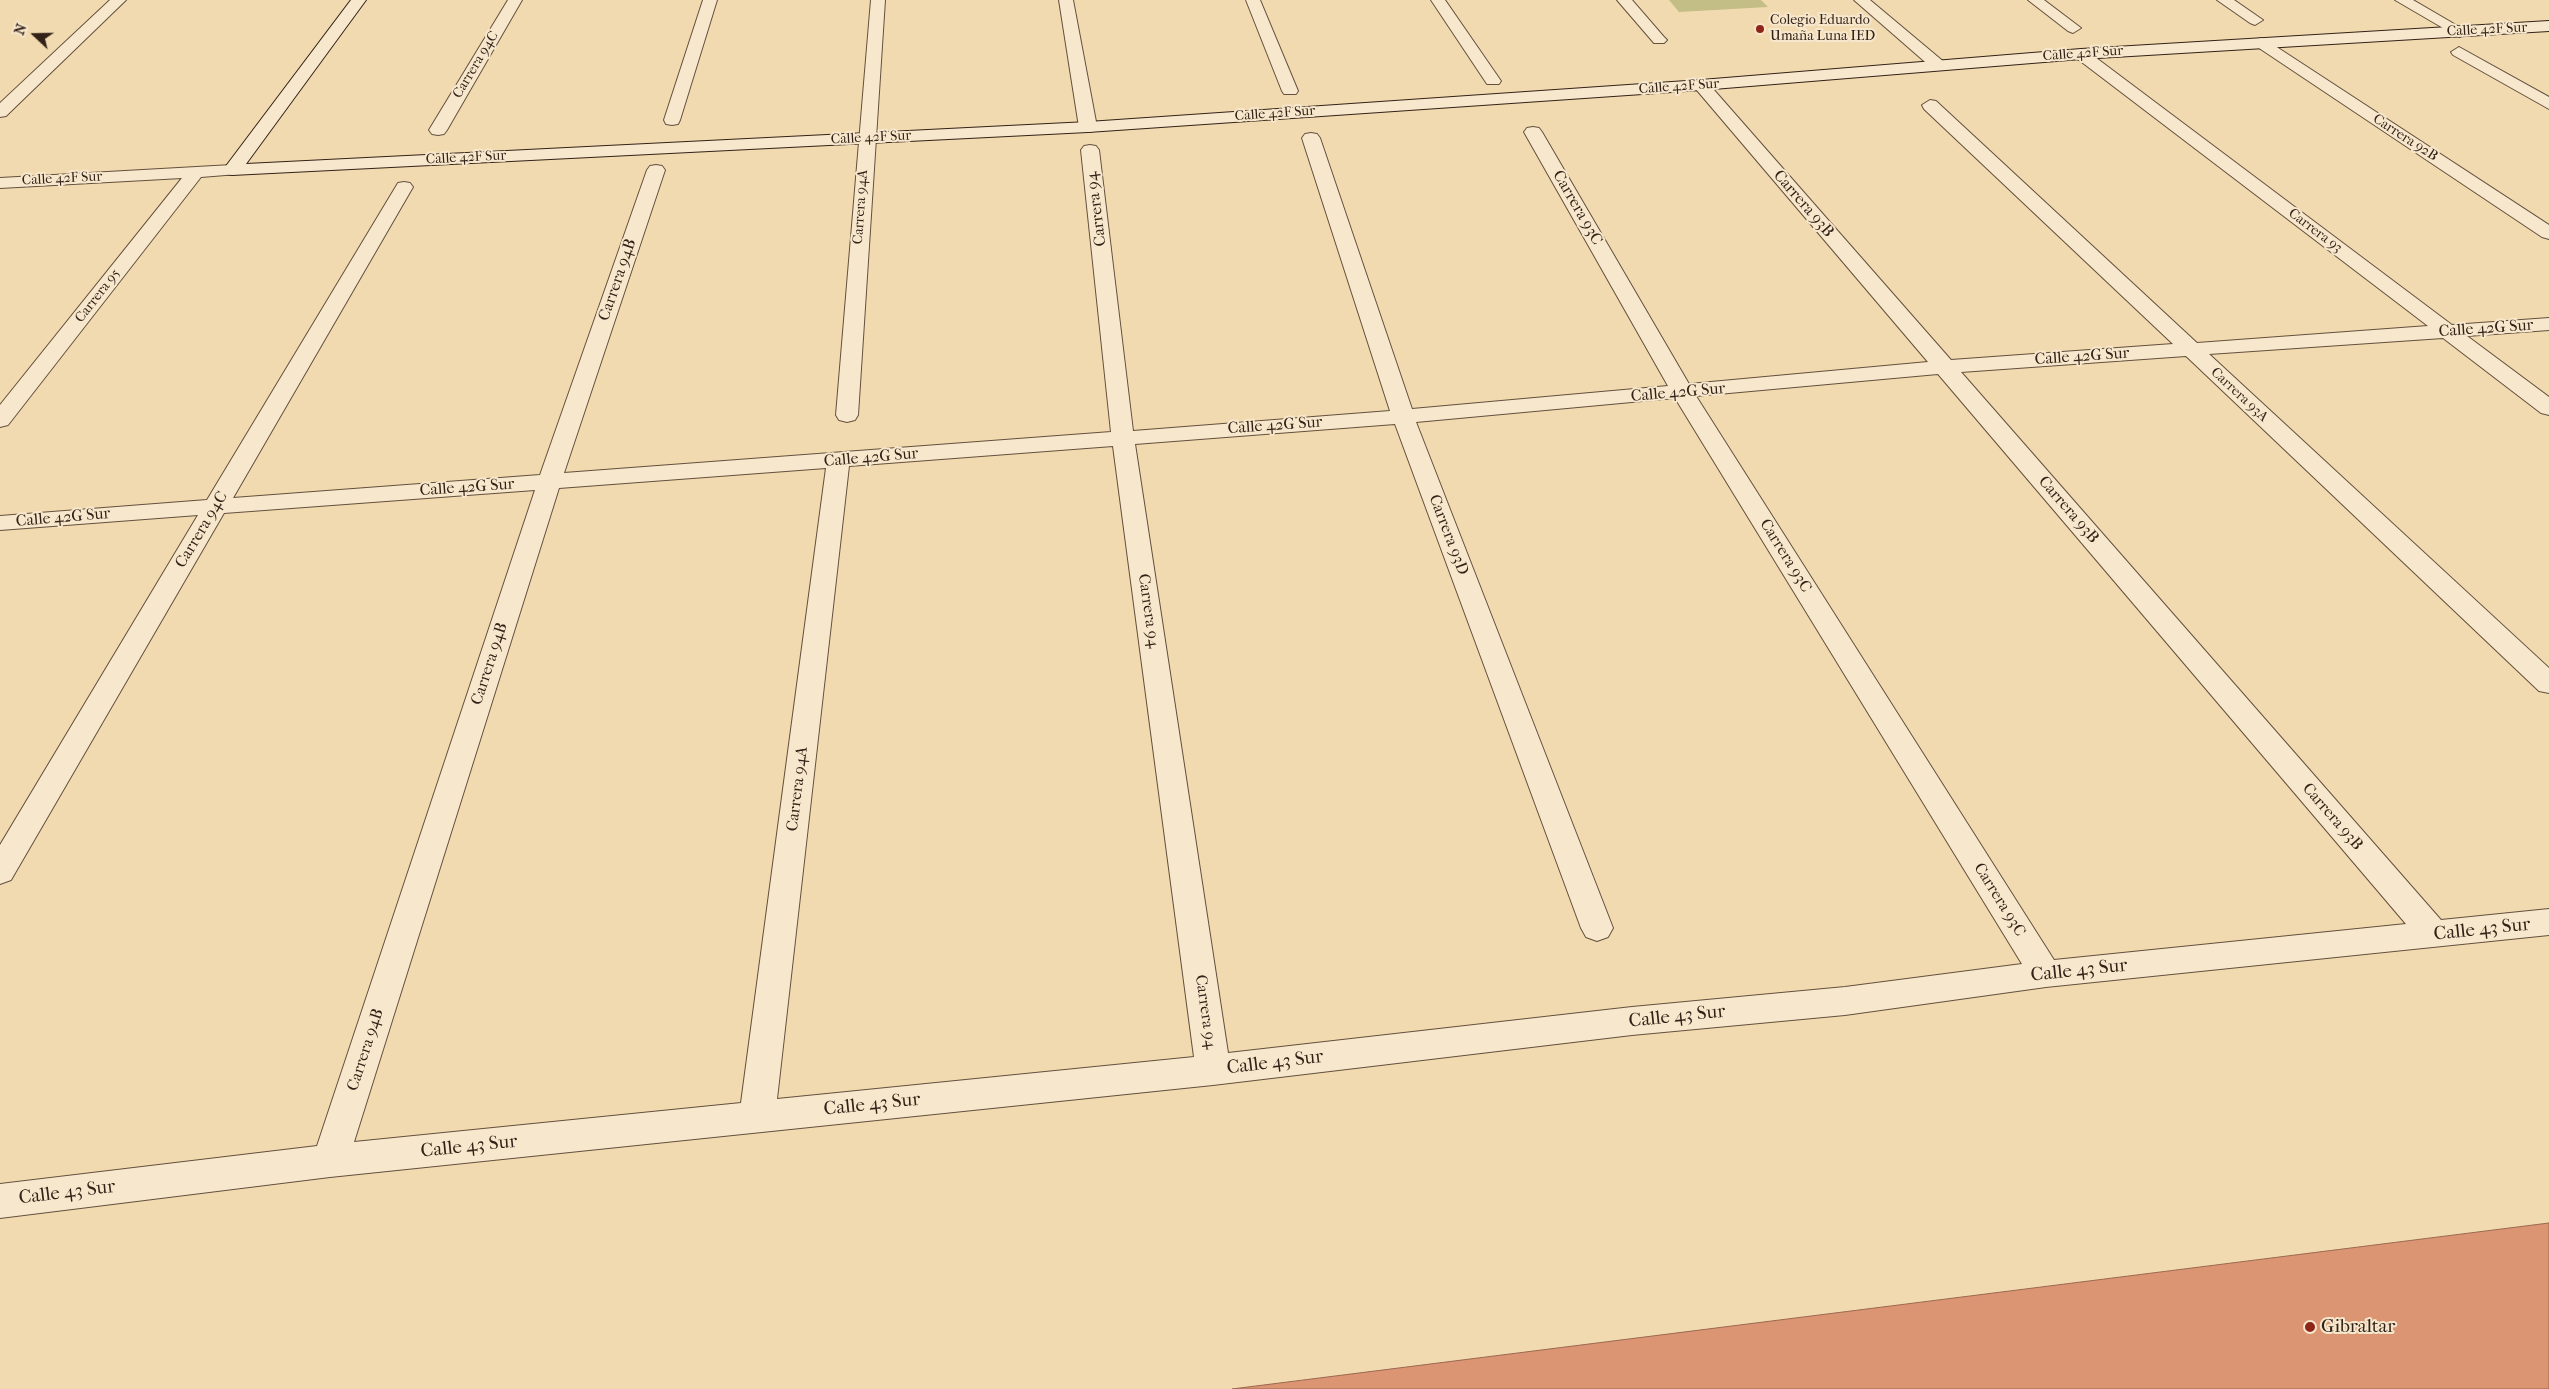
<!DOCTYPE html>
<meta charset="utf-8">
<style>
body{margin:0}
#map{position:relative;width:2549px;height:1389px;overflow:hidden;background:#f2dab0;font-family:"IM FELL French Canon",serif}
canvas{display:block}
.north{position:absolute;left:10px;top:10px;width:50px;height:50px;-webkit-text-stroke:4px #f7e7cc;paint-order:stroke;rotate:291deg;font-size:14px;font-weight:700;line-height:20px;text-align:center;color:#332217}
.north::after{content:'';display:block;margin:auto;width:18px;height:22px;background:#332217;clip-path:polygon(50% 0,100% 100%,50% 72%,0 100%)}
</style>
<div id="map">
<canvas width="2549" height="1389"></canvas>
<div class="north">N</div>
</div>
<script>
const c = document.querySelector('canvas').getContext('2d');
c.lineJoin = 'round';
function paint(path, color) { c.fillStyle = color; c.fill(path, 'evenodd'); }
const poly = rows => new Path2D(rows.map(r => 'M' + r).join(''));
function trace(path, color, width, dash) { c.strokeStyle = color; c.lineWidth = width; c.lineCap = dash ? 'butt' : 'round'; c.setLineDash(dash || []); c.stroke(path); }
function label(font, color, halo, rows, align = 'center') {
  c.font = font + ' "IM FELL French Canon",serif'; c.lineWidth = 4; c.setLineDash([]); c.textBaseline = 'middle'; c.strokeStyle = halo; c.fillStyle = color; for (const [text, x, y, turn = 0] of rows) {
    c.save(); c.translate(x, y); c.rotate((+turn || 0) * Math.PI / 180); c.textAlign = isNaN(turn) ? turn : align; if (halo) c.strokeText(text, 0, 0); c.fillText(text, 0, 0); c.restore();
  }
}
paint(poly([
 [1669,0,1761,0,1768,7,1679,12]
]), '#c3bd86');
const building = poly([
 [2549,1223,2549,1389,1232,1389,2549,1223]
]);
paint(building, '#dc9573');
trace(building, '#9a6850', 1);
const street = poly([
 [110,0,126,0,6,116,0,117,0,103,110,0],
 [508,0,522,0,447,130,444,134,438,135,432,134,429,130,508,0],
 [703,0,717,0,680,120,678,124,672,125,666,124,664,120,703,0],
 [871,0,885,0,858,415,855,420,847,422,839,420,836,415,871,0],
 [1059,0,1073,0,1097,127,1094,131,1088,132,1082,131,1079,127,1059,0],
 [1246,0,1260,0,1298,91,1296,94,1284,94,1282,91,1246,0],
 [1431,0,1445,0,1501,81,1499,84,1487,84,1431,0],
 [1617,0,1632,0,1664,37,1667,40,1664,43,1654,43,1617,0],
 [1854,0,1870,0,1944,62,1946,65,1944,68,1932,68,1854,0],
 [2028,0,2044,0,2081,28,2073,33,2068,31,2028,0],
 [2217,0,2234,0,2263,20,2255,25,2250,23,2217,0],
 [2395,0,2413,0,2468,32,2460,37,2455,35,2395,0],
 [2261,38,2266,40,2549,225,2549,239,2542,237,2256,46,2253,43,2256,40,2261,38],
 [2459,47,2549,97,2549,109,2453,55,2451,52,2459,47],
 [2081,49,2087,51,2452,325,2549,318,2549,330,2467,336,2549,397,2549,415,2541,413,2443,338,2209,354,2549,668,2549,693,2539,691,2186,356,1961,372,2441,920,2549,909,2549,935,2046,987,1845,1015,1632,1035,1213,1085,330,1177,0,1218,0,1184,317,1146,535,490,224,513,11,880,0,884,0,845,198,515,0,530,0,516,207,500,398,183,404,182,410,183,413,187,233,498,540,475,647,170,650,166,656,165,662,166,665,170,564,473,1111,432,1081,150,1084,146,1090,145,1096,146,1099,150,1133,431,1390,411,1302,138,1305,134,1311,133,1317,134,1320,138,1412,409,1668,386,1524,132,1527,128,1533,127,1539,128,1542,132,1689,384,1928,362,1695,88,1693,85,1695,82,1701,80,1707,82,1951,360,2173,344,1924,109,1922,105,1930,100,1936,101,2197,343,2428,326,2075,57,2073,54,2081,49],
 [1938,374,2406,924,2054,960,1696,396,1938,374],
 [1675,398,2022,964,1845,987,1632,1007,1228,1053,1135,444,1395,424,1581,928,1586,937,1597,941,1608,937,1613,928,1416,422,1675,398],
 [1113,446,1194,1057,777,1099,849,466,1113,446],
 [826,468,741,1103,354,1142,559,488,826,468],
 [232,165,238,166,241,170,238,174,201,177,8,425,0,427,0,405,182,178,0,188,0,178,232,165]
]);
const secondary = poly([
 [351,0,366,0,246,164,1088,122,1701,80,2081,49,2549,21,2549,31,2081,59,1701,90,1088,132,232,175,226,174,223,170,226,166,351,0]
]);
trace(street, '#63503d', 2);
trace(secondary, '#332217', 2);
paint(street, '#f7e7cc');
paint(secondary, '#f7e7cc');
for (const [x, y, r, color] of [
 [1760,29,5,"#8f2418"],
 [2310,1327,6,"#8f2418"]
]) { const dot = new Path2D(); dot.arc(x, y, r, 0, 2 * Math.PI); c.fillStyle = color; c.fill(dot); trace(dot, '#f7e7cc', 2); }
label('14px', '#332217', '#f7e7cc', [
 ["Colegio Eduardo",1770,21],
 ["Umaña Luna IED",1770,37]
], 'left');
label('14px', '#332217', '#f7e7cc', [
 ["Calle 42F Sur",2487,30,-3],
 ["Calle 42F Sur",2083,54,-4],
 ["Carrera 94C",476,65,-59],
 ["Calle 42F Sur",1679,87,-4],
 ["Calle 42F Sur",1275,114,-4],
 ["Calle 42F Sur",871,138,-3],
 ["Carrera 92B",2405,138,33],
 ["Calle 42F Sur",466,158,-3],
 ["Calle 42F Sur",62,179,-3],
 ["Carrera 94A",861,207,-86],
 ["Carrera 93",2315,231,37],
 ["Carrera 95",98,296,-52],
 ["Carrera 93A",2239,395,43]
]);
label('16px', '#332217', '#f7e7cc', [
 ["Carrera 93B",1803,204,49],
 ["Carrera 93C",1577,208,60],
 ["Carrera 94",1097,209,-97],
 ["Carrera 94B",618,280,-71],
 ["Calle 42G Sur",2486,329,-4],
 ["Calle 42G Sur",2082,357,-4],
 ["Calle 42G Sur",1678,393,-5],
 ["Calle 42G Sur",1275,426,-4],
 ["Calle 42G Sur",871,458,-5],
 ["Calle 42G Sur",467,488,-4],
 ["Carrera 93B",2068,510,49],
 ["Calle 42G Sur",63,518,-5],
 ["Carrera 94C",202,530,-59],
 ["Carrera 93D",1448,535,69],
 ["Carrera 93C",1785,556,58],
 ["Carrera 94",1148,611,82],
 ["Carrera 94B",490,664,-72],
 ["Carrera 94A",798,789,-83],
 ["Carrera 93B",2332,817,49],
 ["Carrera 93C",1999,900,58],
 ["Carrera 94",1205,1012,82],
 ["Carrera 94B",366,1050,-72]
]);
label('19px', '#332217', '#f7e7cc', [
 ["Calle 43 Sur",2482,930,-6],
 ["Calle 43 Sur",2079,971,-6],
 ["Calle 43 Sur",1677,1017,-6],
 ["Calle 43 Sur",1275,1063,-7],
 ["Calle 43 Sur",872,1105,-6],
 ["Calle 43 Sur",469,1147,-6],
 ["Calle 43 Sur",67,1193,-7]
]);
label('19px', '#332217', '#f7e7cc', [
 ["Gibraltar",2321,1327]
], 'left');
</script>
